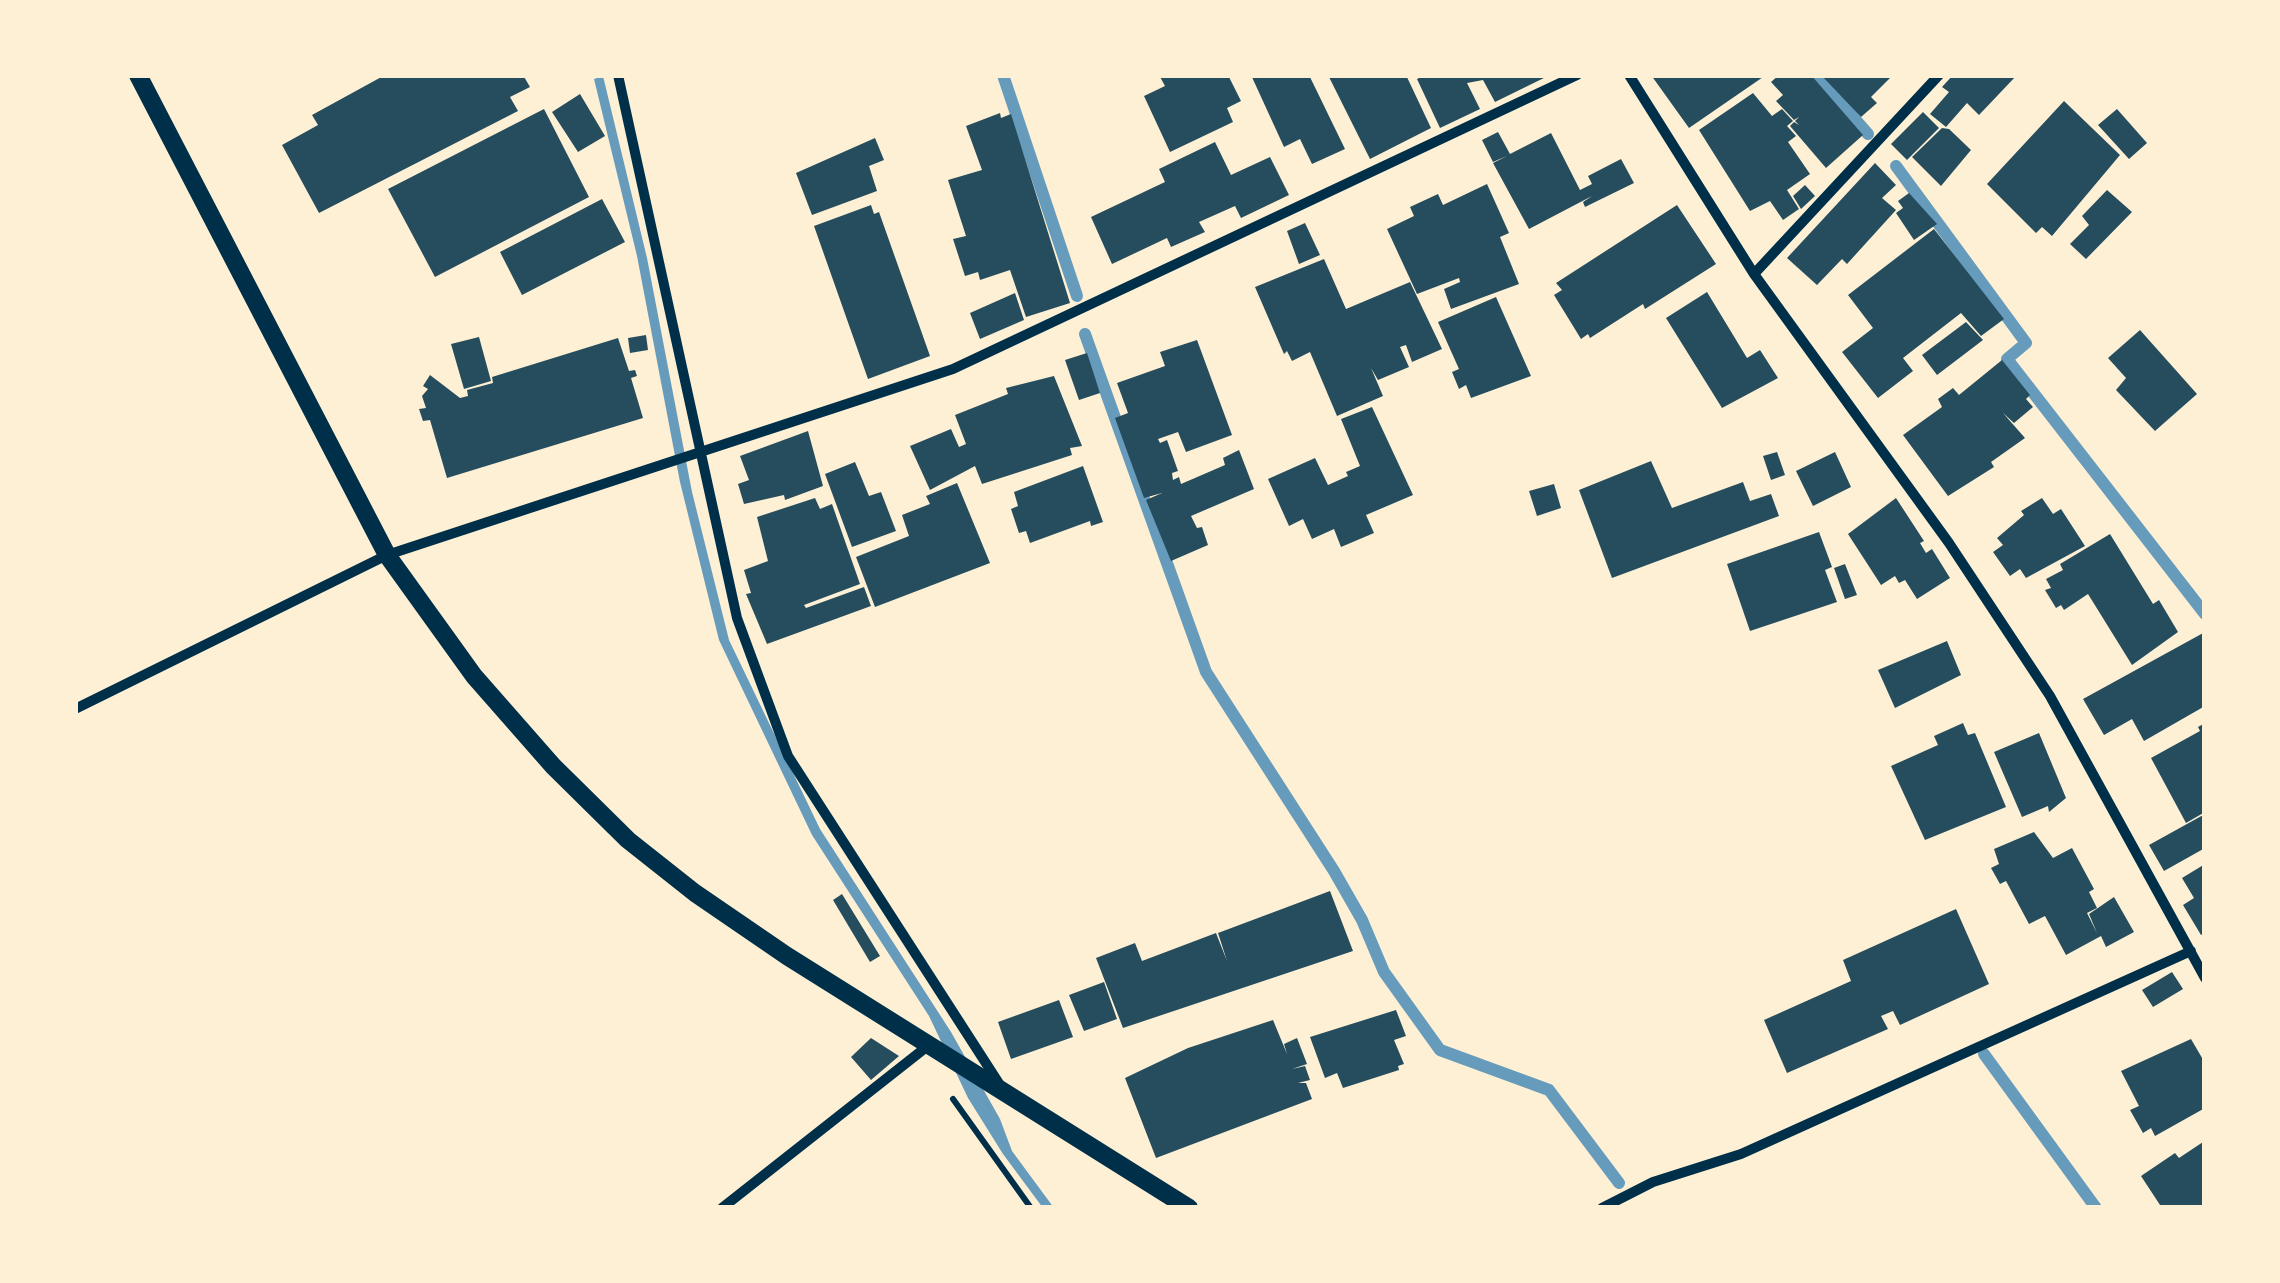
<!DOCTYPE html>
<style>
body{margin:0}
#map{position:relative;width:2280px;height:1283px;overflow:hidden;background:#fdf0d5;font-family:"PT Serif",serif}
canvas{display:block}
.frame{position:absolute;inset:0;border:78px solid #fdf0d5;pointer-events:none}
</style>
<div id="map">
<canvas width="2280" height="1283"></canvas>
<div class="frame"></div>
</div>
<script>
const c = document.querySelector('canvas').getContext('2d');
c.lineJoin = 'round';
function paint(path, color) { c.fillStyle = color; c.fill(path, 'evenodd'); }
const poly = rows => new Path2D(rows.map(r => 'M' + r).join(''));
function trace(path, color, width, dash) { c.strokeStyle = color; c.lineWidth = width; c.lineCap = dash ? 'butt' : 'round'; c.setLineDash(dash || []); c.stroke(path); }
paint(poly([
 [603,76,647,258,692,492,729,640,820,829,951,1032,1000,1119,1012,1151,1054,1208,1043,1208,1003,1154,968,1098,929,1016,812,835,719,640,680,482,637,256,594,79]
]), '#669bbc');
trace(poly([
 [1003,75,1077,296],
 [1816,75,1868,134],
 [1896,166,2026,343,2007,359,2205,614],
 [1085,334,1206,672,1334,871,1362,920,1384,972,1440,1050,1549,1090,1619,1183],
 [1984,1054,2096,1208]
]), '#669bbc', 12);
paint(poly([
 [385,75,523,75,530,87,510,97,518,111,319,213,282,145,318,125,312,115],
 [1159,75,1228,75,1241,101,1227,108,1233,122,1170,152,1144,96,1165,86],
 [1251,75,1309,75,1345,149,1312,164,1300,139,1284,147],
 [1328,75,1406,75,1431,128,1370,159],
 [1425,75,1550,75,1495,102,1483,80,1467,83,1480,109,1440,128,1417,79],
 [1651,75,1766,75,1689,128],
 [1779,75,1811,75,1863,135,1826,168,1790,126,1794,122,1799,125,1795,121,1799,117,1794,120,1776,101,1783,95,1771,82],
 [1821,75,1893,75,1871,97,1877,103,1861,117],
 [1953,75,2017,75,1979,115,1967,103,1946,127,1930,114,1949,92,1942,87],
 [1753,93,1772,116,1782,109,1793,121,1787,126,1796,136,1788,142,1810,174,1787,190,1799,209,1783,220,1770,201,1750,211,1699,130],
 [580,94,605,136,578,152,552,112],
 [2064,101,2120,155,2052,236,2042,227,2036,233,1987,184],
 [544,109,589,197,435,277,388,189],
 [2117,109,2147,143,2129,159,2098,125],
 [1923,112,1939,128,1907,160,1891,144],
 [1000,113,1001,118,1011,114,1070,303,1026,317,1010,270,980,280,978,272,965,276,953,239,966,236,948,180,982,170,966,126],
 [1942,128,1949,129,1971,150,1941,186,1912,157],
 [1498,132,1510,154,1551,133,1580,190,1592,184,1588,176,1621,159,1634,183,1585,207,1583,202,1592,196,1529,229,1493,163,1507,156,1493,162,1482,140],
 [875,138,884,160,869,166,877,191,812,215,796,173],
 [1215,142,1231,175,1270,157,1289,195,1241,218,1235,206,1199,222,1205,232,1171,247,1167,238,1112,264,1091,217,1165,182,1159,169],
 [1875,163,1896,185,1882,198,1896,210,1847,264,1842,259,1817,285,1787,258],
 [1487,184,1509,233,1500,237,1519,284,1451,309,1444,289,1460,282,1459,278,1417,294,1387,229,1414,216,1410,207,1438,194,1443,205],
 [1805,185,1815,196,1801,209,1793,196],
 [2107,190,2132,212,2086,259,2070,244,2089,225,2082,216],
 [1909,193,1937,224,1914,240,1896,213,1903,208,1898,201],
 [602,199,625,242,522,295,500,252],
 [871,205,874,214,879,212,930,356,868,379,814,226],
 [1677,205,1716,264,1645,309,1643,304,1590,338,1588,334,1581,339,1554,295,1562,290,1556,283],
 [1305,223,1320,255,1299,264,1287,231],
 [1934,229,2004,319,1981,336,1961,313,1903,358,1913,371,1878,398,1842,352,1873,328,1848,295],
 [1324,259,1346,309,1410,282,1442,349,1412,362,1406,345,1400,347,1409,367,1378,380,1371,368,1383,396,1337,416,1310,352,1292,361,1287,351,1284,354,1255,287],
 [1707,292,1747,358,1760,350,1778,378,1722,408,1666,318],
 [1015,293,1024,320,980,339,970,313],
 [1496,297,1531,376,1471,398,1466,385,1459,389,1452,372,1459,369,1438,322],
 [1966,322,1983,340,1937,375,1922,355],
 [2140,330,2197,394,2155,431,2116,390,2126,378,2108,358],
 [646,335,648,350,630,353,628,338],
 [479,337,491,381,464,389,451,344],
 [618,338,629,371,635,370,637,376,631,378,643,418,447,478,430,420,423,421,419,409,426,408,422,396,428,389,423,386,430,375,460,398,468,396,467,390,493,383,492,377],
 [1197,340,1232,435,1186,452,1178,432,1158,439,1160,443,1167,440,1178,471,1172,473,1173,480,1179,477,1181,484,1225,465,1223,458,1239,450,1254,489,1191,516,1197,528,1202,527,1208,545,1171,561,1146,500,1162,493,1144,498,1115,418,1128,413,1117,383,1165,366,1160,352],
 [1087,353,1100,393,1079,400,1065,360],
 [2002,360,2030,395,2026,399,2033,407,2014,423,2003,413,2025,438,1991,462,1994,467,1948,496,1903,435,1942,407,1938,399,1953,388,1959,395],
 [1054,376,1082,446,1070,448,1072,455,982,484,975,466,930,490,910,446,951,429,959,447,966,444,955,415,1008,394,1006,388],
 [1372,407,1413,495,1366,515,1374,533,1341,547,1334,529,1312,539,1303,519,1289,526,1268,479,1315,458,1328,485,1348,476,1346,472,1360,466,1341,419],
 [808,431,823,486,785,500,784,495,744,504,738,484,749,480,740,456],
 [1777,452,1785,475,1771,480,1763,456],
 [1835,452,1851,487,1813,506,1796,471],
 [1651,461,1672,508,1743,482,1750,501,1771,494,1779,516,1612,578,1579,490],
 [855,462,869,496,881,492,896,531,852,547,825,474],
 [1083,466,1103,522,1091,526,1090,521,1030,543,1026,531,1019,533,1011,509,1018,506,1014,492],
 [957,483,990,563,875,607,856,557,909,536,902,515,930,504,926,496],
 [1554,484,1561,508,1537,516,1529,491],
 [815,498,820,509,832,504,860,584,804,605,806,608,864,587,871,606,767,644,746,594,751,593,744,570,768,561,757,517],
 [1896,498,1924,541,1920,543,1926,553,1932,549,1950,578,1917,599,1905,580,1899,583,1895,576,1881,585,1848,534],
 [2042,498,2053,514,2061,509,2085,546,2026,578,2020,569,2010,576,1993,552,2003,545,1997,538,2024,515,2021,511],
 [1819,532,1832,567,1825,570,1837,602,1750,631,1727,564],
 [2110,534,2153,604,2159,600,2178,632,2132,665,2088,594,2064,610,2061,605,2056,608,2045,590,2051,588,2046,579,2063,570,2060,564],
 [1845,564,1857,595,1845,599,1834,568],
 [2205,632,2205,706,2144,741,2132,719,2104,735,2083,699],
 [1947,641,1961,675,1895,708,1878,670],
 [1963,723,1968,735,1975,733,2006,807,1925,840,1891,766,1938,745,1934,736],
 [2205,723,2205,812,2186,823,2151,758,2200,731,2198,727],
 [2039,733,2066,798,2049,812,2048,806,2022,817,1994,752],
 [2205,814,2205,848,2164,871,2149,845],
 [2034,832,2053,858,2072,848,2094,889,2089,892,2097,908,2087,913,2097,933,2089,914,2114,897,2134,932,2106,947,2101,936,2066,955,2045,916,2029,924,2006,881,2000,884,1991,868,1999,864,1994,849],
 [2205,864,2205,933,2201,935,2183,905,2194,898,2182,878],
 [1330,891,1353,951,1123,1028,1096,958,1135,943,1142,961,1216,933,1227,961,1218,933],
 [842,894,880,956,870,962,833,900],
 [1956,909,1989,984,1900,1025,1893,1011,1881,1016,1888,1029,1787,1073,1764,1020,1851,981,1843,960],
 [2172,972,2183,989,2153,1007,2142,990],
 [1104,982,1117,1019,1084,1031,1069,995],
 [1059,1000,1073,1037,1011,1059,998,1022],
 [1396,1010,1406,1036,1394,1040,1404,1064,1398,1066,1399,1070,1343,1088,1337,1073,1325,1078,1310,1037],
 [1273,1020,1287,1054,1284,1044,1297,1038,1307,1064,1292,1069,1305,1066,1310,1080,1298,1083,1306,1083,1312,1099,1156,1158,1125,1078,1188,1048],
 [871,1038,899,1056,871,1080,851,1057],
 [2191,1039,2205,1063,2205,1108,2155,1136,2151,1128,2143,1133,2130,1110,2139,1106,2121,1071],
 [2203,1142,2205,1208,2162,1208,2141,1176,2175,1153,2179,1158]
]), '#264d5e');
trace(poly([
 [953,1099,1031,1208]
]), '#003049', 6);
trace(poly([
 [618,75,737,618,788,756,1000,1085],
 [1629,75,1754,274,1949,543,2050,696,2205,978],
 [1754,274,1939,75],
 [75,709,387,555,953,369,1577,75],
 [722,1208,929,1045],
 [1602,1208,1653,1182,1741,1154,2191,951]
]), '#003049', 10);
trace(poly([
 [138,75,387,555,474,676,553,766,628,840,695,893,787,956,1189,1208]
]), '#003049', 18);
</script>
